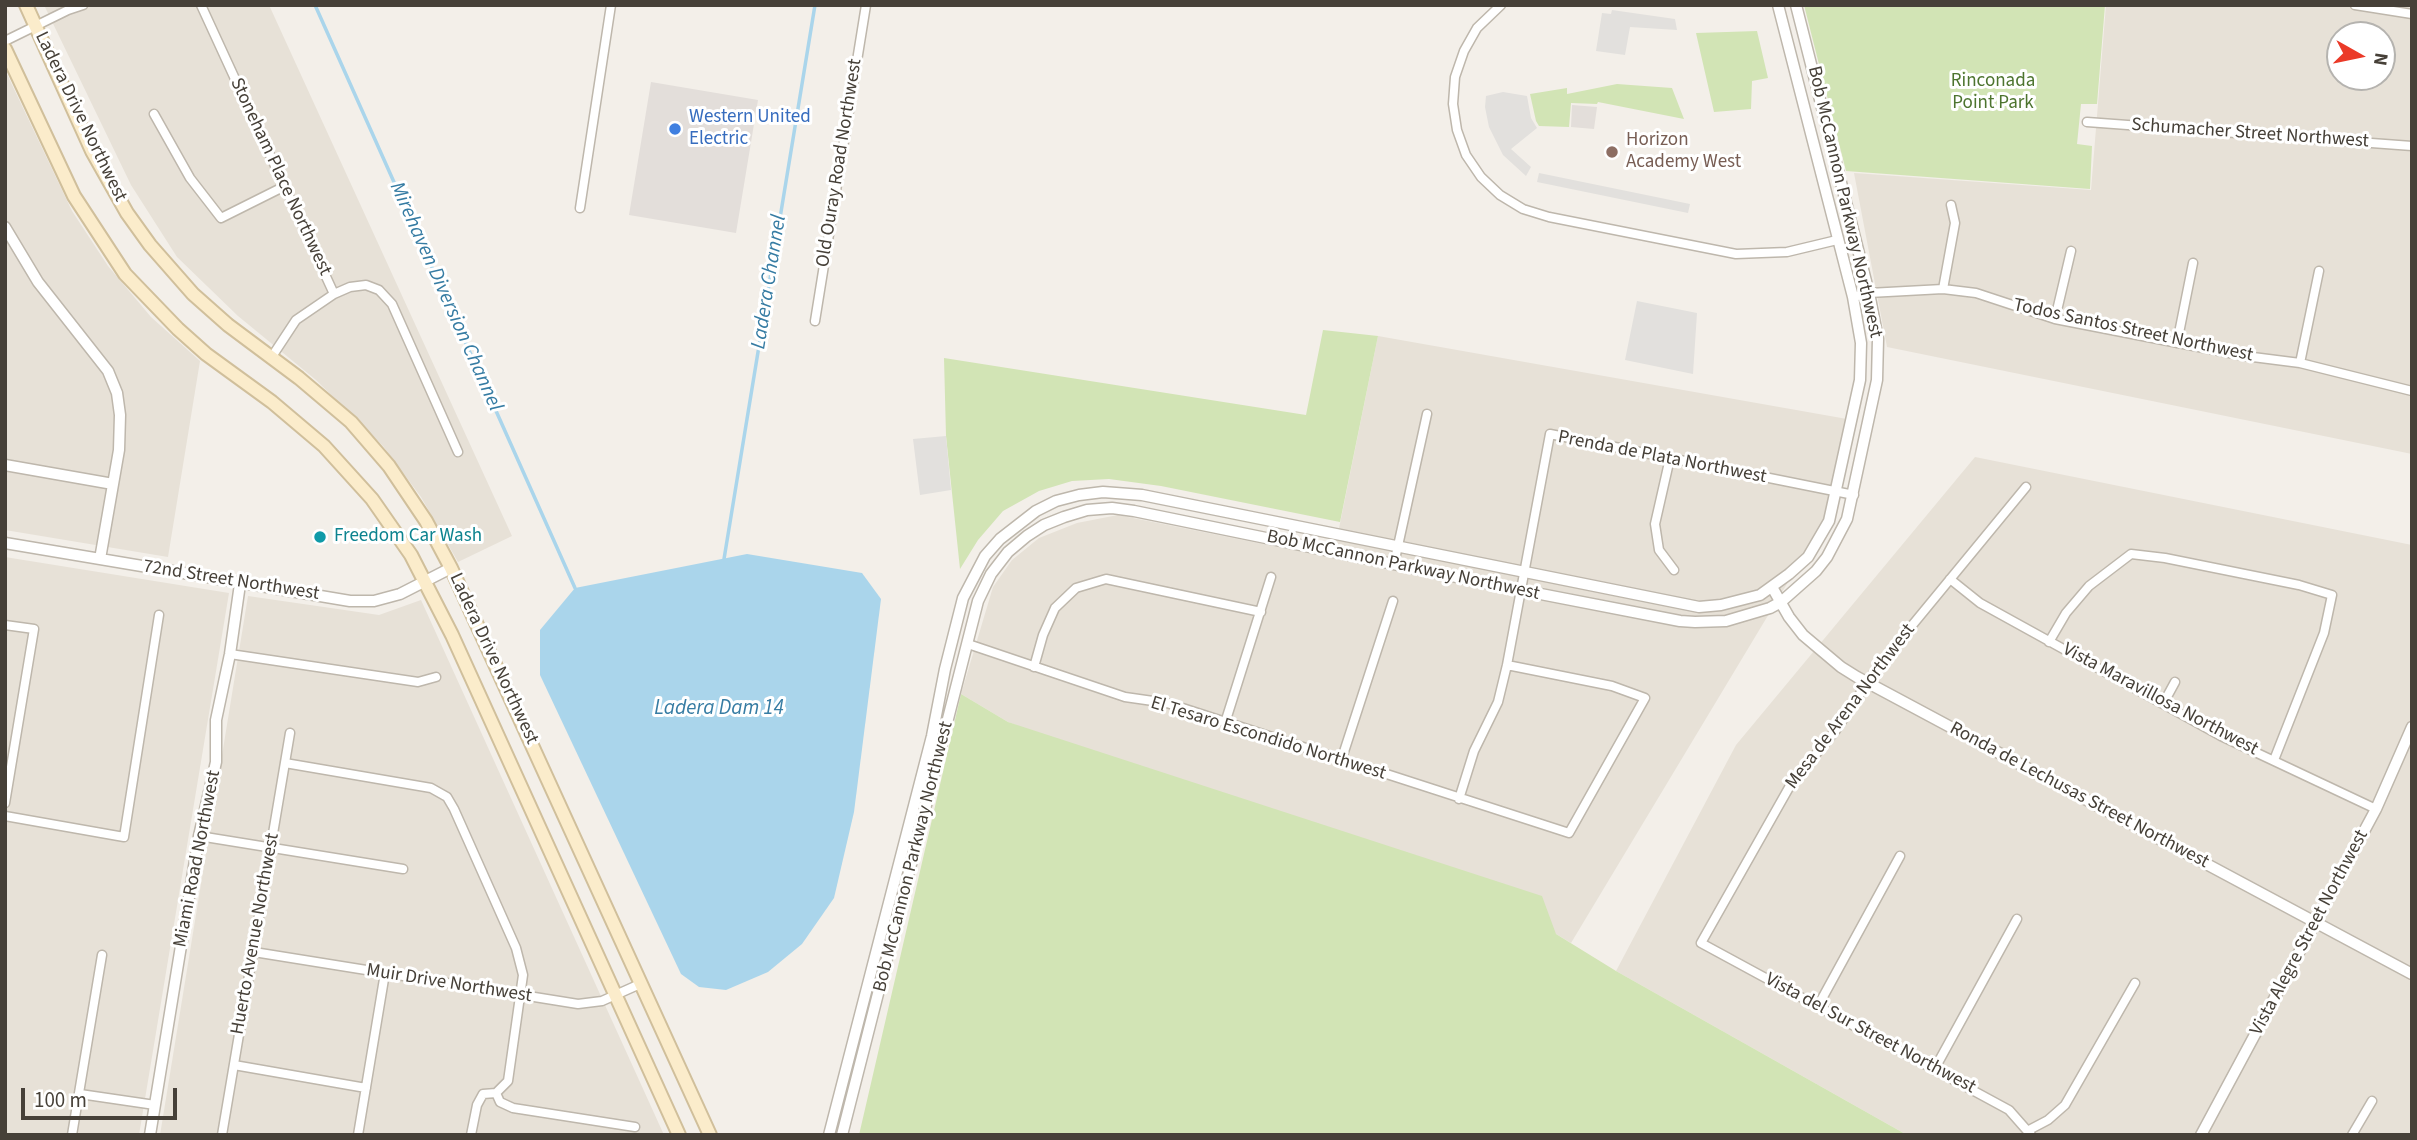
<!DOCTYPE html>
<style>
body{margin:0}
#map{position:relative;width:2417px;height:1140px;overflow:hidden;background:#f3efe9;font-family:"Source Sans 3",sans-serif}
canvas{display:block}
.frame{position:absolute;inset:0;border:7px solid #464038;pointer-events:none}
.north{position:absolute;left:2326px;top:21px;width:70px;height:70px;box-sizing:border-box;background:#fff;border:2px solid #b5b3af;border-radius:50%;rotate:99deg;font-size:19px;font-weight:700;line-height:28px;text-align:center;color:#464038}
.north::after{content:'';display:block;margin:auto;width:24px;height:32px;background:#eb3a28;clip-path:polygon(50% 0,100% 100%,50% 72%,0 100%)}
.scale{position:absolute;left:21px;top:1088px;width:156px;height:32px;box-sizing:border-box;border:4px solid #464038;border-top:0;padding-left:9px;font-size:21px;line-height:24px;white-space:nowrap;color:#464038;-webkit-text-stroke:5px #fff;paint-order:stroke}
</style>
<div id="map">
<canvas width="2417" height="1140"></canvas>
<div class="frame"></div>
<div class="north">N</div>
<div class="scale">100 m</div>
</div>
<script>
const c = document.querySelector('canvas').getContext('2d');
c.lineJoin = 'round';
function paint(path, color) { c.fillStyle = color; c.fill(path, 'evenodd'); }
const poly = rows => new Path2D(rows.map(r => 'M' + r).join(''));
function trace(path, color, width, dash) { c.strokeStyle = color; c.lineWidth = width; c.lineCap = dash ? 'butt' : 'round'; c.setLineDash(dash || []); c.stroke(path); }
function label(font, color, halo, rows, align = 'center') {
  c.font = font + ' "Source Sans 3",sans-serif'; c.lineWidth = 6; c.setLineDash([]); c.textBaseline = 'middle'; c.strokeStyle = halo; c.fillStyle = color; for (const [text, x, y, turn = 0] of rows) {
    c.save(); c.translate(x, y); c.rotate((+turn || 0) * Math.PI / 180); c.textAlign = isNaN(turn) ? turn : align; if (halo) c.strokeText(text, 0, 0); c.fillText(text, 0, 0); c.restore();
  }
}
paint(poly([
 [44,5,269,5,512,536,458,562,421,497,383,446,316,380,238,316,177,257,131,185],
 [2106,5,2412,5,2412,454,1887,347,1854,173,2091,190],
 [2340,35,2382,35,2382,77,2340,77],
 [5,70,72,211,108,266,151,317,200,361,168,557,5,530],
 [1378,336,1847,419,1823,524,1571,943,1556,934,1008,722,961,694,993,587,1012,560,1039,538,1077,523,1118,515,1333,558],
 [1975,457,2412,545,2412,1135,1907,1135,1616,971,1736,745],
 [5,557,229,593,139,1135,5,1135],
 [248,596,379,615,421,600,664,1135,160,1135]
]), '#e7e1d7');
paint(poly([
 [651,82,758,100,736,233,629,215],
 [1572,105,1597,107,1594,129,1571,127]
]), '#e3deda');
paint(poly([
 [1804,5,2105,5,2097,104,2081,104,2077,144,2092,146,2090,189,1846,171],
 [1757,31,1768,78,1752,81,1751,109,1714,112,1696,33],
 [1617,84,1672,88,1684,119,1598,102,1597,104,1571,103,1569,127,1539,126,1536,121,1530,94,1567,88,1567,94],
 [1323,330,1378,336,1340,522,1161,486,1109,479,1072,481,1039,491,1003,511,978,540,960,569,946,436,944,358,1306,415],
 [961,694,1008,722,1542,896,1556,934,1616,971,1907,1135,859,1135]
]), '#d2e4b5');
paint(poly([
 [1612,10,1675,19,1677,30,1630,27,1625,55,1596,51,1602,13,1611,14],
 [1503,92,1527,96,1531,118,1537,128,1511,149,1531,167,1526,176,1503,155,1489,127,1485,107,1486,96],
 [1539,173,1690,204,1688,213,1537,182],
 [1637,301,1697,313,1693,374,1625,360],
 [946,436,951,490,920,495,913,439]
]), '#e2e0dd');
paint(poly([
 [747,554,862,573,881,599,854,812,834,898,802,944,768,972,726,990,699,987,681,974,540,675,540,630,575,588]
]), '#aad5eb');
trace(poly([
 [315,5,575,588],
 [724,559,815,5]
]), '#aad5eb', 3.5);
const minor = poly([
 [201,5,334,294],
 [1501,5,1477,28,1464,51,1455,77,1453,104,1457,130,1466,155,1481,177,1500,195,1523,209,1549,217,1736,254,1787,252,1837,240],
 [2355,5,2412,14],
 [5,41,68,10,83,5],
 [154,114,190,178,221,218,283,187],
 [2087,122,2412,146],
 [580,208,611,5],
 [1943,289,1955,223,1951,205],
 [1853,297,1869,293,1943,289,1976,293,2055,319,2245,356,2300,363,2412,391],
 [2055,319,2071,251],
 [815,321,866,5],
 [2177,343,2193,263],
 [271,358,296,320,334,294,350,287,366,285,379,290,392,304,458,452],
 [2300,363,2319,271],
 [1670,458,1655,524,1659,550,1674,570],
 [2026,487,1877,668,1836,730,1791,784,1701,943,2009,1110,2031,1135],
 [1394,564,1427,414],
 [1950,579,1980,603,2221,736,2376,809],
 [5,625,34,629,5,803],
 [2049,642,2066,613,2089,586,2131,554,2165,558,2299,585,2332,595,2324,633,2274,760],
 [968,644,1125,697,1167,703,1569,833,1645,698,1612,686,1507,665],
 [230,654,418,682,436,677],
 [1034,667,1043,635,1055,608,1076,588,1106,579,1261,612],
 [2163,704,2175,682],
 [1225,723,1271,577],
 [1341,761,1393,601],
 [285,763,431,788,447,797,454,809,516,948,523,975,508,1081,496,1093,483,1094,477,1105,471,1135],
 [1459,799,1474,751,1498,702,1507,665,1550,434,1854,495],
 [5,816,124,837,159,615],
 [199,836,403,869],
 [254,952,578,1004,602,1001,640,984],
 [1818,1006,1900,856],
 [234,1065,366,1088],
 [1934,1070,2017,919],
 [496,1093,500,1102,513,1108,635,1127],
 [80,1094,155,1105],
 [2029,1130,2048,1120,2065,1105,2135,983],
 [72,1135,102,955],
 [222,1135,290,733],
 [358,1135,385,973],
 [2352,1135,2372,1101]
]);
const tertiary = poly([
 [5,227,38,282,108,371,117,393,120,415,119,450,100,559],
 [5,465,113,484],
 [5,543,350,601,374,601,400,594,451,568],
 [1772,587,1789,617,1803,635,1841,667,1857,677,2412,974],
 [150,1135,199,836,216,762,216,720,230,654,240,584],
 [829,1135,932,736,945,669,963,598,985,556,1000,539,1036,511,1056,501,1079,495,1103,492,1142,495,1699,607,1721,605,1760,595,1789,574,1808,557,1829,521,1860,380,1861,343,1853,297,1778,5],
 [842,1135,978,601,991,574,1008,552,1027,536,1044,525,1064,517,1087,510,1112,508,1134,511,1520,590,1680,621,1695,622,1726,621,1770,608,1781,602,1816,571,1827,557,1847,519,1877,380,1878,339,1869,293,1796,5],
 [2201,1135,2376,809,2412,727]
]);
const secondary = poly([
 [26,5,92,151,127,213,150,245,193,294,228,325,299,378,351,422,389,466,426,521,451,568,710,1135],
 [5,49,74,196,125,274,178,329,206,354,272,402,324,446,372,499,411,555,452,635,679,1135]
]);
trace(minor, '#beb7ac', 11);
trace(tertiary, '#beb7ac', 13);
trace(secondary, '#d0bf9b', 16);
trace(minor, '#fff', 8);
trace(tertiary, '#fff', 10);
trace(secondary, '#fbeccb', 12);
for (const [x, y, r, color] of [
 [675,129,7,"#3f7fe0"],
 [1612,152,7,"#8d6e63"],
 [320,537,7,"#0f9aa8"]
]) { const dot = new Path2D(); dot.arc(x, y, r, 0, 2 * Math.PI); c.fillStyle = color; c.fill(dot); trace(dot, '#fff', 2.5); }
label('19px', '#4d742f', '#fff', [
 ["Rinconada",1993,82],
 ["Point Park",1993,104]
]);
label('19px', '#464038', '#fff', [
 ["Ladera Drive Northwest",80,117,64],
 ["Schumacher Street Northwest",2250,134,4],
 ["Old Ouray Road Northwest",840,163,-81],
 ["Stoneham Place Northwest",280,177,65],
 ["Bob McCannon Parkway Northwest",1844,202,77],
 ["Todos Santos Street Northwest",2133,331,12],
 ["Prenda de Plata Northwest",1662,458,11],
 ["Bob McCannon Parkway Northwest",1403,566,12],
 ["72nd Street Northwest",231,581,9],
 ["Ladera Drive Northwest",493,659,65],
 ["Vista Maravillosa Northwest",2160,700,28],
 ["Mesa de Arena Northwest",1851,707,-53],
 ["El Tesaro Escondido Northwest",1268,739,17],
 ["Ronda de Lechusas Street Northwest",2079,796,28],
 ["Bob McCannon Parkway Northwest",914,857,-76],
 ["Miami Road Northwest",198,859,-79],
 ["Vista Alegre Street Northwest",2310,933,-62],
 ["Huerto Avenue Northwest",256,934,-80],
 ["Muir Drive Northwest",449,984,9],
 ["Vista del Sur Street Northwest",1870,1034,28]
]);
label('19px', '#366cbe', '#fff', [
 ["Western United",689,118],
 ["Electric",689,140]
], 'left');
label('19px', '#785e54', '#fff', [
 ["Horizon",1626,141],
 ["Academy West",1626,163]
], 'left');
label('19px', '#0d838f', '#fff', [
 ["Freedom Car Wash",334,537]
], 'left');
label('italic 21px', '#367ca3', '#fff', [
 ["Ladera Channel",770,282,-81],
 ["Mirehaven Diversion Channel",445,297,66],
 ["Ladera Dam 14",719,709]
]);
</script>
